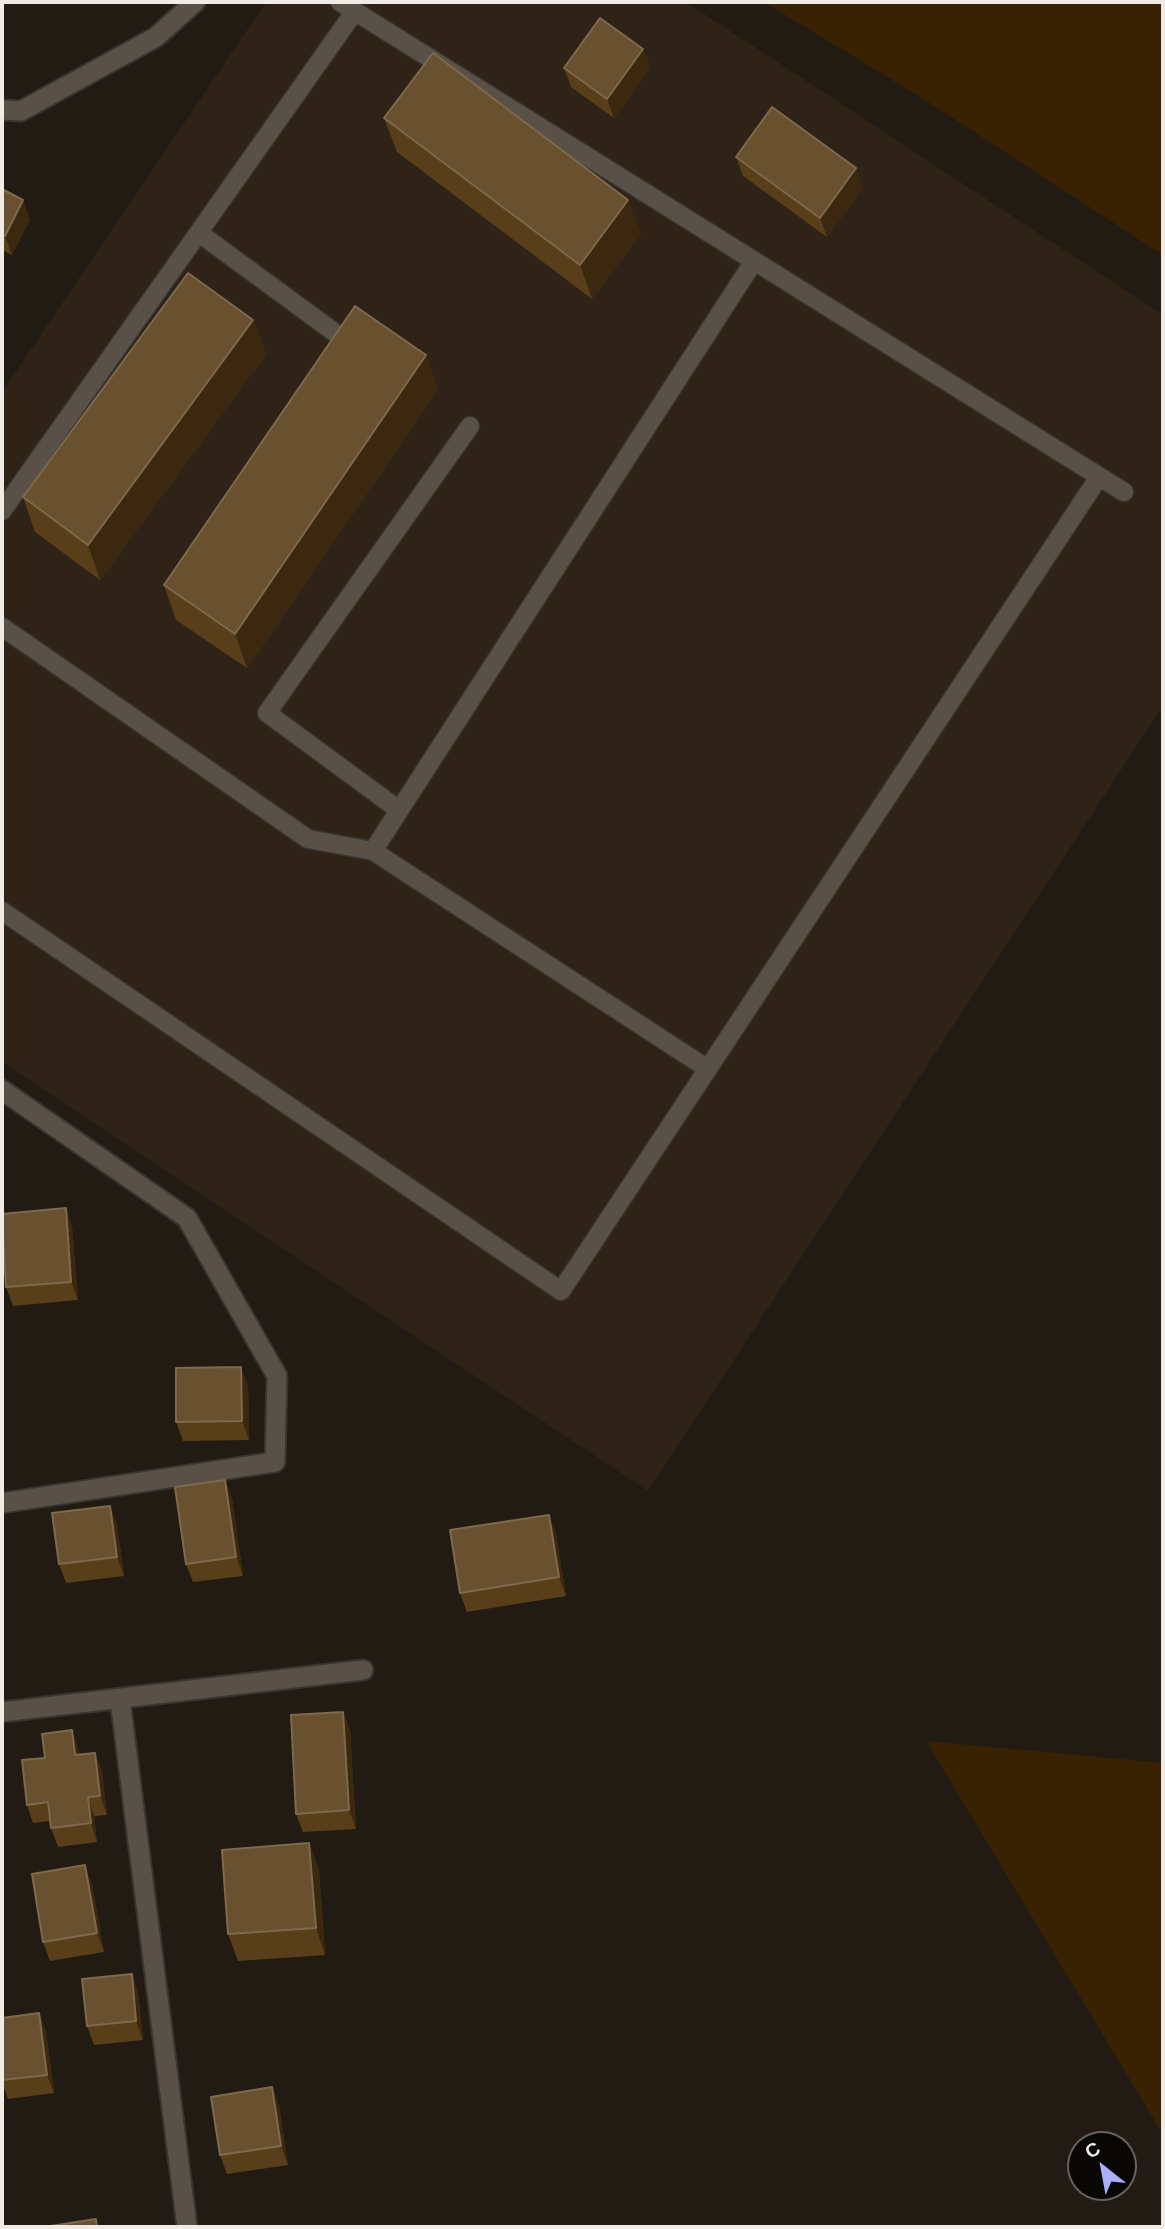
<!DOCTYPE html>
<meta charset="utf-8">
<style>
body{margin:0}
#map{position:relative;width:1165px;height:2229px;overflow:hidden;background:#221b13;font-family:Barlow,sans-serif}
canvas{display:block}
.frame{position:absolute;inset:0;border:4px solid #f0ebe5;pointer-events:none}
.north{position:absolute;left:1067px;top:2131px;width:70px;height:70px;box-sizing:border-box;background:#090704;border:2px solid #65625e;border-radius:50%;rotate:329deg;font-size:19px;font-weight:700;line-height:28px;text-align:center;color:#f0ebe5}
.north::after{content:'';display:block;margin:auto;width:24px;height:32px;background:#a9b0fc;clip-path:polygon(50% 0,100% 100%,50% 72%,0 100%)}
</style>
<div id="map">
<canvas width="1165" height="2229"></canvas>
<div class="frame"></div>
<div class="north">С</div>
</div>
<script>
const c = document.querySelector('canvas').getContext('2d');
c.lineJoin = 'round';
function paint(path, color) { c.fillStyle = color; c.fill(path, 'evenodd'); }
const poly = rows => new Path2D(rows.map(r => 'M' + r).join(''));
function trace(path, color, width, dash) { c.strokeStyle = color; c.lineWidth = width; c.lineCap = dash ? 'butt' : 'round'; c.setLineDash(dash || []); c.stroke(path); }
paint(poly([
 [266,2,686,2,1163,315,1163,706,648,1491,2,1062,2,392]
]), '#2e2316');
paint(poly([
 [764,2,1163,2,1163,255,922,98],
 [926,1741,1163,1763,1163,2134,1162,2133]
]), '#392202');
const service = poly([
 [340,2,1124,492],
 [199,233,338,335],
 [2,511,355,11],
 [2,627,308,839,373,851,708,1069],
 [399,810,267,713,470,426],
 [373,851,754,261],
 [2,911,561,1291,1099,477]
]);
const minor = poly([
 [2,110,21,111,156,37,195,2],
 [2,1090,187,1218,277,1376,275,1462,2,1503],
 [120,1699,187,2227],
 [2,1712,363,1670]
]);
trace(service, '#39342f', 21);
trace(minor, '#39342f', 23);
trace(service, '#595148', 18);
trace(minor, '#595148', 19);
paint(poly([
 [643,49,650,68,614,118,571,87,564,68],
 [384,118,641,234,592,299,397,152],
 [736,157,863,187,827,237,743,176],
 [2,189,30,219,12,255,2,250],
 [253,320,266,354,100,580,35,532,23,497],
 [438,389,247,668,176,620,164,585],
 [66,1208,72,1227,78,1300,13,1306,6,1287],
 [248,1386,249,1440,183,1441,176,1422],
 [225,1480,232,1499,243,1576,193,1582,186,1564],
 [110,1506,117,1525,124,1576,66,1583,59,1564],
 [556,1534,566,1596,467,1612,460,1593],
 [343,1712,350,1730,356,1829,303,1832,296,1814],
 [72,1730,78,1749,79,1755,95,1753,102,1772,107,1815,94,1816,97,1842,58,1847,51,1828,50,1821,33,1823,27,1805,45,1758],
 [309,1843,319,1870,325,1955,238,1961,228,1934],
 [92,1884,104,1952,50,1961,43,1942],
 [132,1974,138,1993,143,2040,94,2045,87,2026],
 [39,2013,46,2032,54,2093,8,2099,2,2083,2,2018],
 [272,2087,279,2106,288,2165,227,2174,220,2155]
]), '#583e19');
paint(poly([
 [643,49,650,68,614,118,607,99],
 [856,168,863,187,827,237,820,218],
 [23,200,30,219,12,255,5,236],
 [628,200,641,234,592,299,580,265],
 [253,320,266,354,100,580,88,545],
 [426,355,438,389,247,668,235,634],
 [66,1208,72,1227,78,1300,71,1282],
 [241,1367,248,1386,249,1440,242,1421],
 [225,1480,232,1499,243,1576,236,1557],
 [110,1506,117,1525,124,1576,117,1557],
 [549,1515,556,1534,566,1596,559,1577],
 [343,1712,350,1730,356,1829,349,1810],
 [72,1730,78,1749,81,1774,75,1755],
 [95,1753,102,1772,107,1815,100,1796],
 [88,1797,94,1816,97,1842,91,1823],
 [309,1843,319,1870,325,1955,316,1928],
 [85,1865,92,1884,104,1952,97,1933],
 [132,1974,138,1993,143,2040,136,2021],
 [39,2013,46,2032,54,2093,47,2075],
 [272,2087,279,2106,288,2165,281,2146]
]), '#3c280e');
const building = poly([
 [600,18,643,49,607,99,564,68,600,18],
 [433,53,628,200,580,265,384,118,433,53],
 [772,107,856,168,820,218,736,157,772,107],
 [2,189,23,200,5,236,2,234,2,189],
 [188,273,253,320,88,545,23,497,188,273],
 [355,306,426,355,235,634,164,585,355,306],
 [66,1208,71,1282,6,1287,2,1214,66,1208],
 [241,1367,242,1421,176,1422,176,1368,241,1367],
 [225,1480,236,1557,186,1564,175,1487,225,1480],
 [110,1506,117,1557,59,1564,52,1513,110,1506],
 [549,1515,559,1577,460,1593,450,1530,549,1515],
 [343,1712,349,1810,296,1814,291,1715,343,1712],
 [72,1730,75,1755,95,1753,100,1796,88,1797,91,1823,51,1828,48,1802,27,1805,22,1760,45,1758,42,1734,72,1730],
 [309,1843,316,1928,228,1934,222,1850,309,1843],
 [85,1865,97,1933,43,1942,32,1874,85,1865],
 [132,1974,136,2021,87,2026,82,1979,132,1974],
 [39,2013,47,2075,2,2080,2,2018,39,2013],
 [272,2087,281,2146,220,2155,211,2097,272,2087],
 [96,2219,97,2227,44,2227,96,2219]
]);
paint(building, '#69512f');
trace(building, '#7e694c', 2);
</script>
